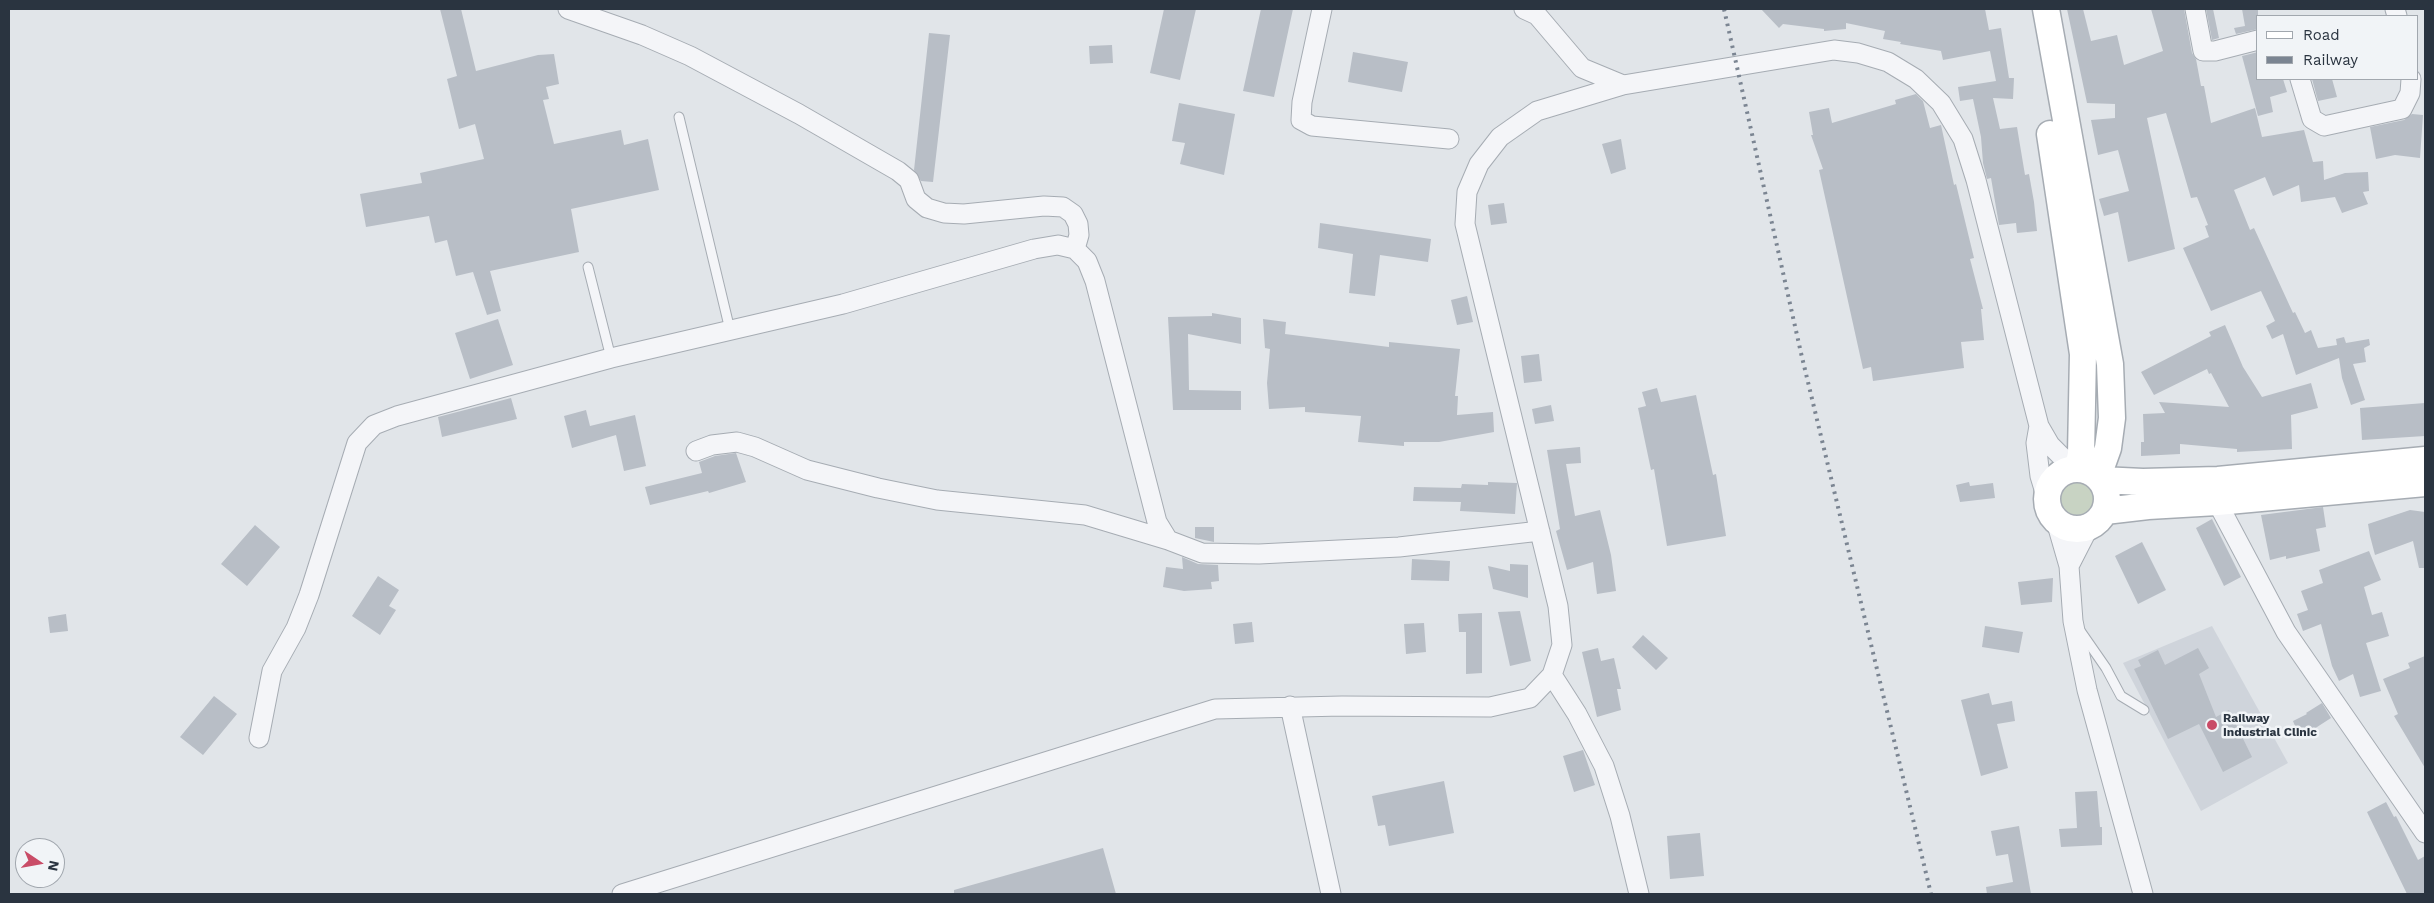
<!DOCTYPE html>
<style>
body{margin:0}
#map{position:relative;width:2434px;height:903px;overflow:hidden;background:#e1e5e9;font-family:"Work Sans",sans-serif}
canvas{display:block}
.frame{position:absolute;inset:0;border:10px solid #2a3440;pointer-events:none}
.legend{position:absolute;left:2256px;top:15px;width:162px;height:65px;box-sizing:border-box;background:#f1f4f7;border:1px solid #a1a7ae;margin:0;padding:6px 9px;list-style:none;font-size:15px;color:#2a3440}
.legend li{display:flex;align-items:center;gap:10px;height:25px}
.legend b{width:25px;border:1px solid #a1a7ae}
.north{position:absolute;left:15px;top:838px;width:50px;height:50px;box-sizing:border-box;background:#f1f4f7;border:1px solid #a1a7ae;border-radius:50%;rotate:102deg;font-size:14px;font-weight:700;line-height:20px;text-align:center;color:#2a3440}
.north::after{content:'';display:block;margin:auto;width:18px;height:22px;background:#c94c67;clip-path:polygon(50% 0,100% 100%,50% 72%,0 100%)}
</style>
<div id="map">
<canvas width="2434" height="903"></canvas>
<div class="frame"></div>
<ul class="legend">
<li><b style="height:6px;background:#fff"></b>Road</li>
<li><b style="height:6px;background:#7b8592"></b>Railway</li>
</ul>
<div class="north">N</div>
</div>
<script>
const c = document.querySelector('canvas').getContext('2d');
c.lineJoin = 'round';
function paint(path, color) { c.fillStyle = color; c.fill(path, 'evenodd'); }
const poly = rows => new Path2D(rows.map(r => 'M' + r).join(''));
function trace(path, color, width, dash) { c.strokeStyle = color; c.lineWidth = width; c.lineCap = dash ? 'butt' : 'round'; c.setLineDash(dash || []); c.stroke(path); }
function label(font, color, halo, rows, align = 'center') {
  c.font = font + ' "Work Sans",sans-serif'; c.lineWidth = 5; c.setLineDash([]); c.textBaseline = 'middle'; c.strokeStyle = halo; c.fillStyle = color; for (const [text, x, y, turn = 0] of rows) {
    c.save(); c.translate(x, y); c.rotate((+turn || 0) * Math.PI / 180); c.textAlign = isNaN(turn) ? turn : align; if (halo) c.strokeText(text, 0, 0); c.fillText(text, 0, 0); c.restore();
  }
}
paint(poly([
 [2212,626,2288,763,2201,811,2123,663]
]), '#cfd4db');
paint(poly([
 '2060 499a19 19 0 1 1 38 0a19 19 0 1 1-38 0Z'
]), '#c8d3c3');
paint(poly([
 [440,9,461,9,476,71,538,55,554,54,559,84,546,87,549,99,543,100,554,144,621,130,624,145,648,139,659,190,571,209,579,252,490,271,501,311,487,315,473,272,456,276,447,240,435,243,429,216,366,227,360,194,422,183,420,173,484,159,475,124,459,129,447,79,457,76],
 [1164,9,1196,9,1180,80,1150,73],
 [1261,9,1293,9,1274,97,1243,91],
 [1761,9,1985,9,1989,30,2001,28,2009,78,2014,78,2013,99,1993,98,2000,129,2017,127,2025,175,2029,174,2034,202,2037,231,2017,233,2016,223,1999,225,1991,178,1987,179,1983,163,1981,137,1973,99,1960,101,1958,87,1996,81,1990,51,1943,60,1941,51,1900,44,1901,42,1883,39,1885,31,1846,23,1846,29,1824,31,1824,29,1783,24,1779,28],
 [2067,9,2083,9,2091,41,2117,35,2124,65,2163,51,2151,9,2184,9,2192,53,2196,59,2201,86,2204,86,2211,123,2255,108,2262,137,2304,130,2313,162,2323,161,2324,180,2345,173,2368,172,2369,191,2363,192,2368,204,2342,213,2335,197,2301,202,2299,185,2273,196,2265,177,2234,190,2250,230,2254,228,2293,313,2295,312,2305,333,2311,330,2318,348,2337,345,2336,339,2344,337,2346,343,2369,339,2370,345,2364,348,2366,362,2353,364,2365,400,2351,405,2342,378,2339,358,2296,375,2283,334,2272,339,2266,326,2275,321,2261,291,2211,311,2183,248,2209,237,2205,226,2208,225,2197,197,2191,198,2166,113,2147,118,2175,249,2128,262,2118,212,2104,216,2099,199,2129,191,2118,150,2098,155,2091,120,2115,118,2115,104,2087,103],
 [2206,9,2213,9,2219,38,2212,40],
 [2242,9,2258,9,2258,29,2236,34,2234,28,2245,26],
 [929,33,950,35,933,182,921,181,914,170],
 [1112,45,1113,63,1090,64,1089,46],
 [1353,52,1408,62,1402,92,1348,82],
 [2258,52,2258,79,2283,79,2287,92,2270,97,2273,112,2258,116,2242,56],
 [2312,79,2332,79,2337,97,2318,101],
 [1916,94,1923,101,1930,128,1941,125,1954,185,1956,184,1974,258,1970,259,1983,309,1981,309,1984,340,1961,342,1964,368,1873,381,1871,367,1863,369,1819,170,1823,169,1811,135,1813,135,1809,112,1829,108,1832,123,1896,104,1895,100],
 [1179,103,1235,114,1224,175,1180,164,1185,143,1172,141],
 [2412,114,2423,115,2420,158,2395,155,2376,159,2370,127,2404,120],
 [1621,139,1626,169,1611,174,1602,144],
 [1504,203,1507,223,1491,225,1488,205],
 [1320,223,1431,239,1428,262,1380,255,1375,296,1349,293,1353,254,1318,248],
 [1467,296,1473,322,1457,325,1451,300],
 [1212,313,1241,318,1241,344,1188,334,1189,390,1241,391,1241,410,1173,410,1168,317,1212,316],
 [498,319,513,365,470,379,455,333],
 [1263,319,1286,322,1285,334,1389,347,1389,342,1460,349,1455,396,1458,396,1457,415,1493,412,1494,432,1439,442,1404,442,1404,446,1358,442,1361,416,1305,412,1305,407,1269,409,1267,383,1270,349,1265,348],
 [2225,325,2243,367,2262,397,2311,383,2318,408,2291,415,2292,449,2237,452,2237,449,2180,444,2180,454,2141,456,2141,442,2144,442,2143,414,2165,413,2159,402,2229,407,2211,373,2209,374,2207,369,2154,395,2141,372,2211,336,2209,332],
 [1539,354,1542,381,1524,383,1521,356],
 [1657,388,1661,402,1696,395,1713,475,1716,474,1726,536,1667,546,1654,469,1651,470,1638,408,1646,406,1642,392],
 [511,398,517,419,442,437,438,417],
 [2425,403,2425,436,2362,440,2360,408],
 [1551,405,1554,421,1535,424,1532,409],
 [586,410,590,426,635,415,646,466,624,471,616,435,572,448,564,416],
 [1580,447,1581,463,1566,464,1575,516,1600,510,1611,555,1616,591,1597,594,1593,562,1567,570,1556,531,1560,529,1547,450],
 [736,453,746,482,709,493,708,491,650,505,645,487,702,473,699,462,715,456],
 [1488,482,1517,483,1515,514,1460,511,1461,502,1413,501,1414,487,1461,488,1462,484,1488,485],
 [1969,482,1970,486,1993,483,1995,498,1960,502,1956,485],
 [2323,507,2326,527,2316,529,2320,551,2286,559,2286,556,2270,560,2261,515],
 [2410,510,2425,512,2425,568,2419,568,2413,541,2375,555,2370,536,2368,524],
 [2212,519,2241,577,2224,586,2196,528],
 [255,525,280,547,247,586,221,564],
 [1195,527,1214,527,1214,542,1195,538],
 [2142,542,2166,590,2138,604,2115,556],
 [2369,551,2381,580,2364,587,2372,615,2382,612,2389,636,2366,643,2381,691,2360,697,2353,674,2339,681,2332,666,2321,624,2303,631,2297,614,2308,610,2301,591,2323,583,2319,570],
 [1182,557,1198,564,1218,565,1219,581,1211,582,1212,589,1184,591,1163,587,1166,567,1183,569],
 [1412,559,1450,561,1449,581,1411,580],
 [1510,564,1528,565,1528,598,1493,589,1488,566,1510,571],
 [378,576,399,590,389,606,396,610,380,635,352,616],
 [2053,578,2052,602,2021,605,2018,582],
 [1520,611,1531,661,1510,666,1498,612],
 [1482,613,1482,673,1466,674,1466,632,1459,632,1458,614],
 [66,614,68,631,50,633,48,617],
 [1252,622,1254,642,1235,644,1233,624],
 [1424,623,1426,652,1406,654,1404,624],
 [1985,626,2023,632,2019,653,1982,647],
 [1643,635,1668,658,1656,670,1632,647],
 [1598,648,1601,661,1614,658,1621,689,1617,689,1621,710,1597,717,1582,652],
 [2198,648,2209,668,2199,674,2216,717,2229,710,2252,757,2223,772,2199,724,2168,739,2134,669,2141,666,2138,660,2158,650,2165,665],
 [2425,656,2425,768,2394,716,2398,714,2383,679,2410,668,2408,663],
 [1989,693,1992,705,2012,701,2015,721,1997,724,2008,768,1981,776,1961,700],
 [214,696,237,714,203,755,180,737],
 [2322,703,2331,718,2300,738,2293,721,2307,714,2306,713],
 [1583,750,1595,785,1574,792,1563,756],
 [1444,781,1454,833,1389,846,1385,825,1378,826,1372,796],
 [2097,791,2100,827,2102,827,2102,845,2061,847,2059,829,2077,828,2075,792],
 [2386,802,2394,817,2396,816,2418,860,2425,856,2425,894,2407,894,2367,812],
 [2019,826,2031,894,1987,894,1986,887,2013,882,2008,854,1996,856,1991,831],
 [1700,833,1704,876,1670,879,1667,836],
 [1103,848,1116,894,954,894,954,890]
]), '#b8bec6');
const lane = poly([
 [679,117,730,330],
 [588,267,611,358],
 [2081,632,2106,668,2121,696,2144,710]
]);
const street = poly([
 [568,9,642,35,690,56,799,114,898,171,909,180,916,199,927,208,944,213,964,214,1044,206,1063,207,1073,214,1078,224,1079,235,1075,249],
 [1322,9,1302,102,1301,120,1312,126,1449,139],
 [1524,9,1537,15,1582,68,1623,85],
 [2195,9,2203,51,2215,51,2258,40],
 [2395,9,2397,16],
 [2300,79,2312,119,2324,126,2402,109,2410,93,2411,79],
 [2039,426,2036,443,2040,476,2047,499],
 [696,451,712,445,737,442,755,447,807,470,878,488,937,500,1085,515,1168,540],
 [2217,502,2286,632,2425,833],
 [2056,521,2069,566,2073,621,2087,690,2143,894],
 [2069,566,2089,527],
 [1552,675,1577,714,1604,766,1620,816,1639,894],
 [1290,706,1331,894],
 [259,738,272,671,296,628,309,595,357,443,374,425,397,416,611,358,843,304,1034,249,1058,245,1075,249,1087,261,1095,281,1157,522,1168,540,1202,553,1259,554,1399,547,1540,531],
 [622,894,1215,709,1342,706,1490,707,1530,698,1552,675,1562,645,1558,606,1465,224,1467,192,1479,164,1500,137,1537,111,1623,85,1834,50,1858,53,1888,62,1916,79,1941,103,1963,139,1976,180,2039,426,2050,445,2074,469]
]);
const secondary = poly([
 [2046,9,2110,364,2112,418,2108,448,2098,476],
 [2050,134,2083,354,2081,454,2078,468],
 '2047 499a30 30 0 1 1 60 0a30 30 0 1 1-60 0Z',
 [2101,480,2143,482,2218,480,2425,460],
 [2105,511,2148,506,2217,502,2425,483]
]);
trace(lane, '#a6acb3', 11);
trace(street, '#a6acb3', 21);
trace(secondary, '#a6acb3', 29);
trace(lane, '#f4f5f8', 9);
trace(street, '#f4f5f8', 19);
trace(secondary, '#fff', 26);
trace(poly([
 [1724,9,1801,353,1931,894]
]), '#7b8592', 4, [2.5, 5]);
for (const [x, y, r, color] of [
 [2212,725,6,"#c94c67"]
]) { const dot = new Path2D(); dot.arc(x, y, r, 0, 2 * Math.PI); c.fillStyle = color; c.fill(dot); trace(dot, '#f1f4f7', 2); }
label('bold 12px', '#2a3440', '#f1f4f7', [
 ["Railway",2223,718],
 ["Industrial Clinic",2223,732]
], 'left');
</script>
